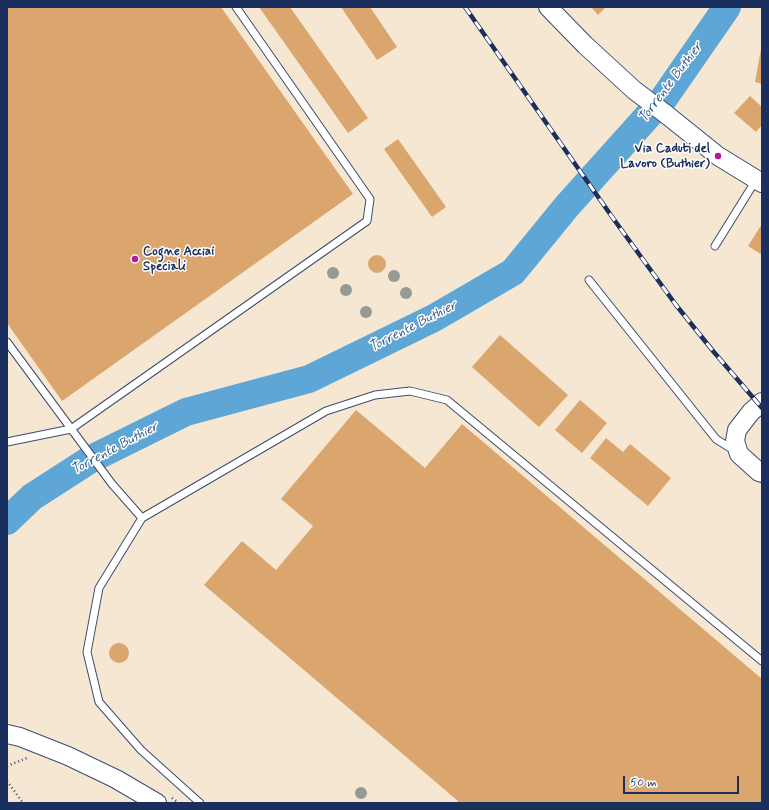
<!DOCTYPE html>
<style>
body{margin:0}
#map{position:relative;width:769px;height:810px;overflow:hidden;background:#f6e7d2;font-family:Mynerve,sans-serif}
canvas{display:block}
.frame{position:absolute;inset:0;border:8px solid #1b2f5e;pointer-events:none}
.scale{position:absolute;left:623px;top:776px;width:116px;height:18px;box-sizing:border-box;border:2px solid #1b2f5e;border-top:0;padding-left:5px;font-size:12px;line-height:14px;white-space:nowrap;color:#1b2f5e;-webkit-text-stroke:3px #fff;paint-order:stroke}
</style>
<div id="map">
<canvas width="769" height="810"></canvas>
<div class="frame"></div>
<div class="scale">50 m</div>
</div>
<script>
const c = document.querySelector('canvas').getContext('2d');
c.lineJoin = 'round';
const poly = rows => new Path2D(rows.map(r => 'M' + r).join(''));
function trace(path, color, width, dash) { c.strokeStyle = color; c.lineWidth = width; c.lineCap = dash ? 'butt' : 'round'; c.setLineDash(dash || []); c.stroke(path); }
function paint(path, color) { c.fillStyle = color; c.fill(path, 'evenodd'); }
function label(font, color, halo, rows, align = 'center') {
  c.font = font + ' Mynerve,sans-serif'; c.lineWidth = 3; c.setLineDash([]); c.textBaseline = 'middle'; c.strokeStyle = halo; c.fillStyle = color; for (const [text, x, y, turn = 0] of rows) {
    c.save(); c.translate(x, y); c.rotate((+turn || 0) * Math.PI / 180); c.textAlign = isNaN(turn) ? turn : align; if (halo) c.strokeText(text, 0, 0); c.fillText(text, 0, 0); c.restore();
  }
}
trace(poly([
 [7,521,32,497,91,459,186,412,309,379,434,318,513,272,567,206,664,98,727,7]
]), '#5ea6d5', 28);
paint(poly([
 [7,7,221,7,353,194,62,401,7,323],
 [259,7,290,7,368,118,348,133],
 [341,7,370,7,397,47,377,60],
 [591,7,606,7,598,15],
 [761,49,762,50,762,84,755,82],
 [750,96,762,107,762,125,756,132,734,113],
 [398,139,446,207,432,217,384,149],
 [762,224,762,255,748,246],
 '368 264a9 9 0 1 1 18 0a9 9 0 1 1-18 0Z',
 [500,335,568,395,539,427,472,367],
 [580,400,607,423,582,453,555,430],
 [356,410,425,468,462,424,762,679,762,803,457,803,458,801,204,585,242,541,276,570,313,526,281,499],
 [606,438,623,452,630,444,671,478,648,506,590,458],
 '109 653a10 10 0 1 1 20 0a10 10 0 1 1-20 0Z'
]), '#dba56e');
const service = poly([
 [715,246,756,180],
 [589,280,716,439,735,451],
 [7,342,112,484,142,518,326,411,375,395,410,391,447,400,762,661],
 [7,442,71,429,367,221,370,199,236,7],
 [142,518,99,588,87,652,99,702,141,750,200,803]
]);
const tertiary = poly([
 [548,7,585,45,634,90,667,115,718,156,762,183],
 [762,402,751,412,737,430,735,441,739,454,759,472,762,473],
 [7,734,20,737,68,756,116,779,157,803]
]);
trace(service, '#3c4b6f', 9);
trace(tertiary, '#3c4b6f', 20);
trace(poly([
 [7,766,27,758],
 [7,781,23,803],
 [172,798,179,803]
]), '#3c4b6f', 2.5, [1, 3]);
trace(service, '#fff', 7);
trace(tertiary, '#fff', 18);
const rail = poly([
 [465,7,615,221,676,305,713,351,762,408]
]);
trace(rail, '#1b2f5e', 4.5);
trace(rail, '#fff', 3, [9]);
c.fillStyle = '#969a94';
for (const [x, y] of [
 [333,273],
 [394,276],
 [346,290],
 [406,293],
 [366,312],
 [361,793]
]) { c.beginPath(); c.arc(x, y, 6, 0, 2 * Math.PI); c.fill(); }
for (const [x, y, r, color] of [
 [718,156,4,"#b5179e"],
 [135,259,4,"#b5179e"]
]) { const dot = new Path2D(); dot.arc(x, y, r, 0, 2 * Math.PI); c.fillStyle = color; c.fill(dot); trace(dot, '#fff', 1.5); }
label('bold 13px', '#1b2f5e', '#fff', [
 ["Via Caduti del",710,149],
 ["Lavoro (Buthier)",710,164],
 ["Cogne Acciai",143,252,"left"],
 ["Speciali",143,267,"left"]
], 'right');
label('italic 14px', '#365f8e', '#fff', [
 ["Torrente Buthier",671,83,-53],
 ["Torrente Buthier",413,327,-27],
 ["Torrente Buthier",115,449,-28]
]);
</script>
